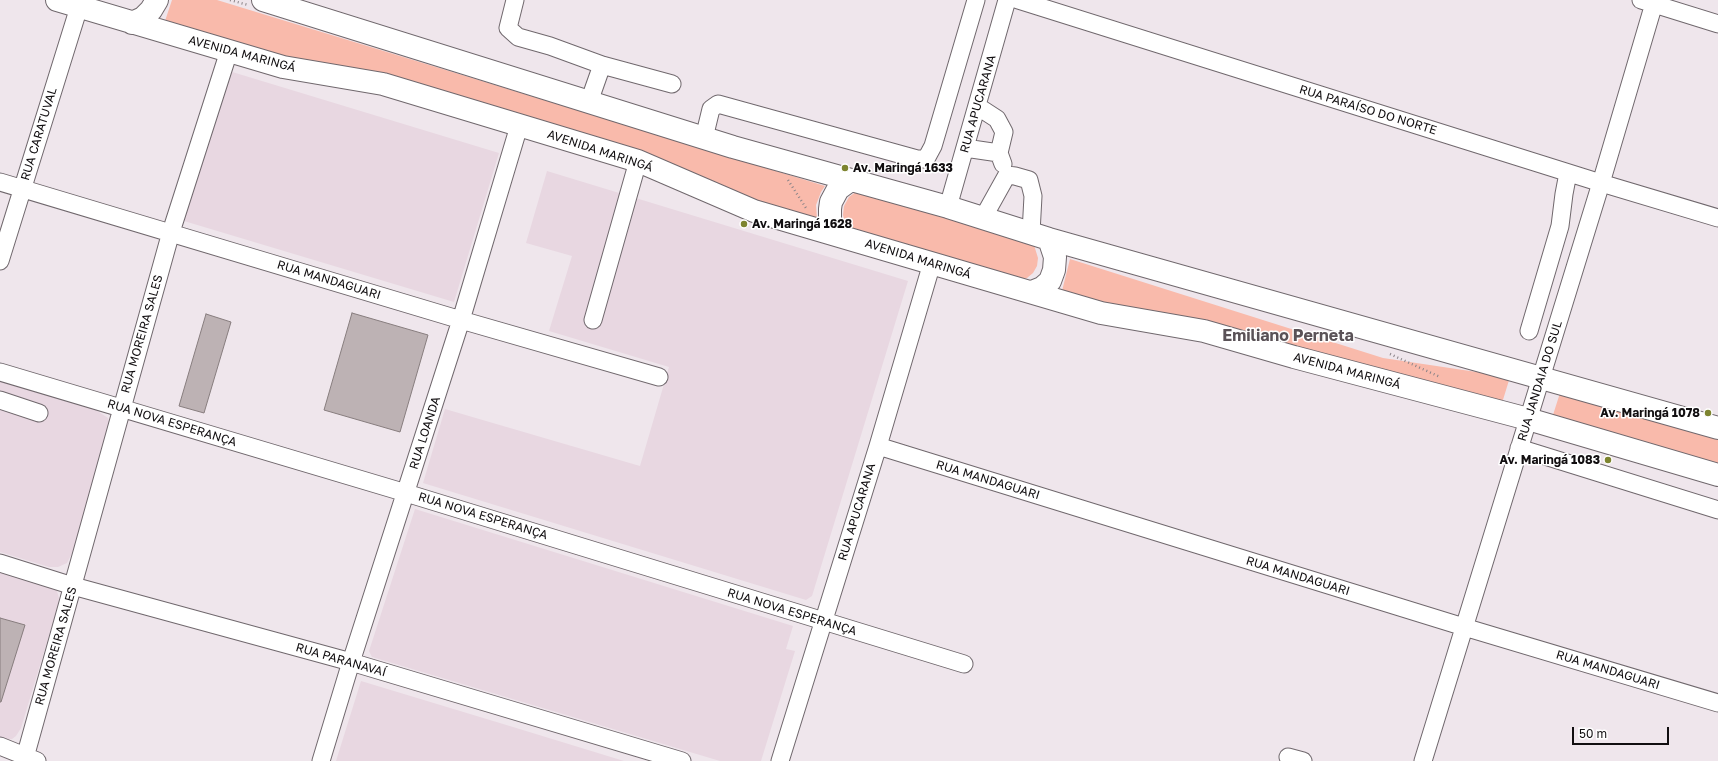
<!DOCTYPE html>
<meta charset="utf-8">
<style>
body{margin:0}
#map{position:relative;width:1718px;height:761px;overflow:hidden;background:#efe6ec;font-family:"Golos Text",sans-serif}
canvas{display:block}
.scale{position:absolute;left:1572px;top:727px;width:97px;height:18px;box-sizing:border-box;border:2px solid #110e10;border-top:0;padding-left:5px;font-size:12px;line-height:14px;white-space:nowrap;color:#110e10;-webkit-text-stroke:3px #fff;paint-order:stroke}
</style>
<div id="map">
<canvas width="1718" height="761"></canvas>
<div class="scale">50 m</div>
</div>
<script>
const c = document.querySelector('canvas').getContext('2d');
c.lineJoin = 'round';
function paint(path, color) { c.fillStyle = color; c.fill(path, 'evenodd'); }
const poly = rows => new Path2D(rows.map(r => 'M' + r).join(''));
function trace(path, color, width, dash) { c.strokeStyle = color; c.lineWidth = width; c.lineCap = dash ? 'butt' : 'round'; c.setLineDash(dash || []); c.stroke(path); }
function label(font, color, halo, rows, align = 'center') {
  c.font = font + ' "Golos Text",sans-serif'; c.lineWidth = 3; c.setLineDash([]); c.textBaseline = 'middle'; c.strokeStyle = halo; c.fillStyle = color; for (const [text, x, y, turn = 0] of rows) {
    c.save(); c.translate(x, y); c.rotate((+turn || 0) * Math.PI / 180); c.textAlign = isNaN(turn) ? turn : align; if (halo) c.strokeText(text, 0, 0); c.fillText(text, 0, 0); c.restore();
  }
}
paint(poly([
 [229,71,499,153,454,302,184,221],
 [547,171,908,281,812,596,806,600,423,483,445,409,640,466,669,367,549,331,572,256,526,243],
 [0,380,93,408,108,418,110,425,108,436,73,551,67,563,58,567,49,567,0,552],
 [415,509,793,626,786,649,795,651,761,761,720,761,372,657,369,651],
 [0,568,52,586,57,591,59,598,57,609,21,728,16,736,12,739,0,740],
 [361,681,513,727,624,761,336,761]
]), '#e8d7e1');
paint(poly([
 [172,0,217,0,825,186,821,192,816,205,817,219,284,57,164,24],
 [857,191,1034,245,1038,258,1037,266,1033,273,1027,278,1020,281,847,228,843,215,844,206,849,197],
 [1070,259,1383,358,1510,377,1502,403,1061,295],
 [1560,393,1718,438,1718,467,1552,418]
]), '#f9baab');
const building = poly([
 [352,313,428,335,400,432,324,410,352,313],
 [206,314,231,322,204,413,179,406,206,314],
 [0,618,25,625,1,702,0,702,0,618]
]);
paint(building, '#bdb2b4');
trace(building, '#877d7e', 1);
const minor = poly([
 [515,0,508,28,518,37,550,46,602,65,589,102],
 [1018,0,1601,183,1718,218],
 [1641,0,1718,24],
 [602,65,672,84],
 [977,106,997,119,1004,132,999,153],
 [704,138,711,109,718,104,917,159,926,159,933,146,976,0],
 [965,148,999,153,1003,164],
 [0,182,461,320,659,377],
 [948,207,1007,0],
 [983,218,1007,175,1015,176,1029,180,1033,196,1031,233],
 [0,261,79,7],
 [593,320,638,161],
 [1529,331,1560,226,1564,194,1568,173],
 [0,372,406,493,964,664],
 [0,400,39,413],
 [878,446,1464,627,1718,703],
 [1519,448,1718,510],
 [0,563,73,586,351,662,682,761],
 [0,746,37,761],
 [1288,757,1303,761],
 [24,761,171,232,229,51],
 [321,761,351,662,461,320,519,126],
 [780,761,878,446,932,263],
 [1423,761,1601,183,1655,0]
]);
const major = poly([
 [57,0,283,67,383,84,638,161,754,211,1101,313,1204,331,1294,357,1528,419,1718,475],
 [263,0,733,147,948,207,1049,239,1718,428],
 [132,23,143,18,151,10,157,0],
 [836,234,830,222,830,209,831,202,838,189,849,181],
 [1032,292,1042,288,1050,281,1054,270,1055,257,1049,239]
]);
trace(minor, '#70686d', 19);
trace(major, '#70686d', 24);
trace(poly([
 [230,0,248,5],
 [788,180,806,208],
 [1390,354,1440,377]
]), '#8a8488', 2.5, [1, 3]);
trace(minor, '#fff', 17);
trace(major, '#fff', 22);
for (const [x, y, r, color] of [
 [845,168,4,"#7d842f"],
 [744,224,4,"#7d842f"],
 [1708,413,4,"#7d842f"],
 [1608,460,4,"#7d842f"]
]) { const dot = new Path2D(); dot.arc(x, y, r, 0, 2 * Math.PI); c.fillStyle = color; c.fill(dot); trace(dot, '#fff', 1.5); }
label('12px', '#110e10', '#fff', [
 ["AVENIDA MARINGÁ",242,54,15],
 ["RUA APUCARANA",978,104,-74],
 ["RUA PARAÍSO DO NORTE",1368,110,17],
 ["RUA CARATUVAL",39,134,-73],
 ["AVENIDA MARINGÁ",600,151,18],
 ["AVENIDA MARINGÁ",918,259,17],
 ["RUA MANDAGUARI",329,280,17],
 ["RUA MOREIRA SALES",142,334,-74],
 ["AVENIDA MARINGÁ",1347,371,15],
 ["RUA JANDAIA DO SUL",1540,381,-73],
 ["RUA NOVA ESPERANÇA",172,423,17],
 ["RUA LOANDA",425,433,-72],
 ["RUA MANDAGUARI",988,480,17],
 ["RUA APUCARANA",857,512,-73],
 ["RUA NOVA ESPERANÇA",483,516,17],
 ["RUA MANDAGUARI",1298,576,17],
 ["RUA NOVA ESPERANÇA",792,612,17],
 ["RUA MOREIRA SALES",56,646,-74],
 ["RUA PARANAVAÍ",341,660,16],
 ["RUA MANDAGUARI",1608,670,17]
]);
label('bold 12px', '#110e10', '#fff', [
 ["Av. Maringá 1633",853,168],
 ["Av. Maringá 1628",752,224],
 ["Av. Maringá 1078",1700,413,"right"],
 ["Av. Maringá 1083",1600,460,"right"]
], 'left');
label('bold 16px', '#5a5257', '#fff', [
 ["Emiliano Perneta",1288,336]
]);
</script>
